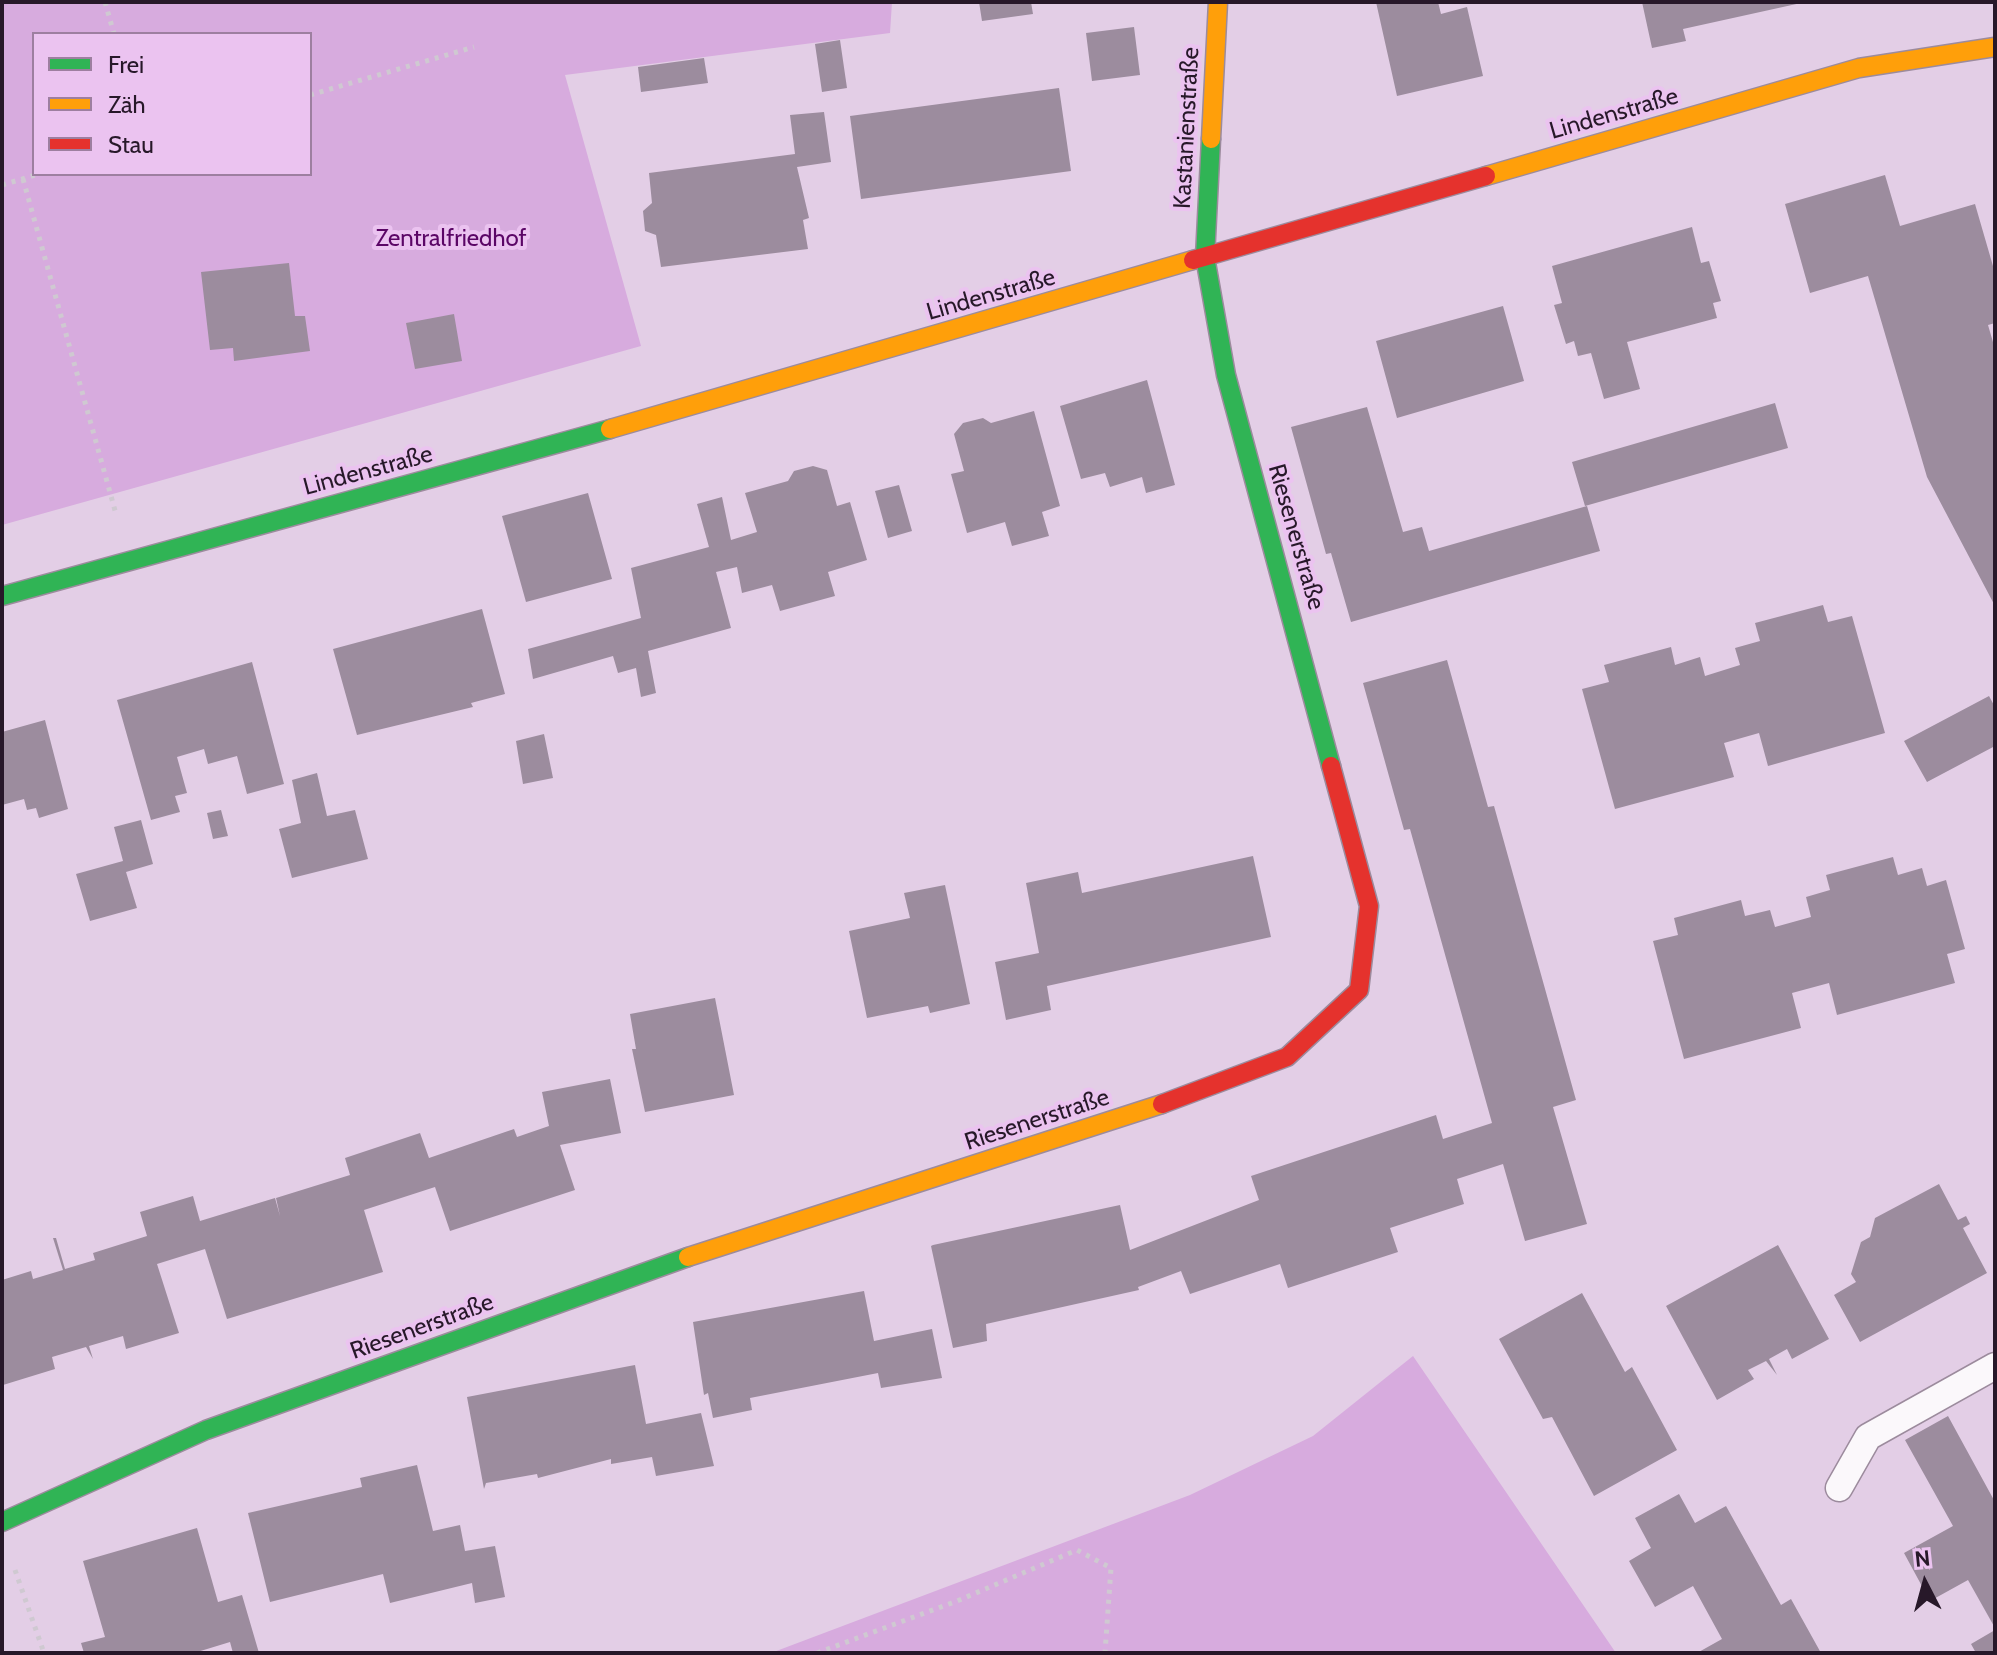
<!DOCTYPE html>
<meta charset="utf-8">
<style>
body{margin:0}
#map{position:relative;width:1997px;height:1655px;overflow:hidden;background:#e3cee6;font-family:Cabin,sans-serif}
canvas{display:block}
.frame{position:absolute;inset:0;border:4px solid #271829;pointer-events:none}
.legend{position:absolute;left:32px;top:32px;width:280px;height:144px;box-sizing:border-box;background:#ebc3f0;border:2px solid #9d7fa0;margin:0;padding:10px 14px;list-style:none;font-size:24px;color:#271829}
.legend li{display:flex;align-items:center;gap:16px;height:40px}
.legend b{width:40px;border:2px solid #9d7fa0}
.north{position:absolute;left:1885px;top:1543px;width:80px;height:80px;-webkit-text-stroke:6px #ebc3f0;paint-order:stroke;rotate:354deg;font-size:22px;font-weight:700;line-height:32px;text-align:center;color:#271829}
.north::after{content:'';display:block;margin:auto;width:28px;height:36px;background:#271829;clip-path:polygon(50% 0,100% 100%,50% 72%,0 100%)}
</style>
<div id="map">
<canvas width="1997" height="1655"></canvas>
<div class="frame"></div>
<ul class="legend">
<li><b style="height:10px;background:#30b455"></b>Frei</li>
<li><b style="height:10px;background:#ff9f0a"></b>Zäh</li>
<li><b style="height:10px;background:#e5322d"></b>Stau</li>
</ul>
<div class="north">N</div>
</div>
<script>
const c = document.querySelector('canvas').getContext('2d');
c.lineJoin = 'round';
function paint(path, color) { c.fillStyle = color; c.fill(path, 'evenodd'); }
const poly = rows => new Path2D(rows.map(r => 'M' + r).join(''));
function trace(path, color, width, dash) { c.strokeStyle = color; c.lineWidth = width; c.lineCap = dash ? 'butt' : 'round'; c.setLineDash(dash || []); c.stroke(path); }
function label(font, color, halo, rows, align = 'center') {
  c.font = font + ' Cabin,sans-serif'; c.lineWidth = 8; c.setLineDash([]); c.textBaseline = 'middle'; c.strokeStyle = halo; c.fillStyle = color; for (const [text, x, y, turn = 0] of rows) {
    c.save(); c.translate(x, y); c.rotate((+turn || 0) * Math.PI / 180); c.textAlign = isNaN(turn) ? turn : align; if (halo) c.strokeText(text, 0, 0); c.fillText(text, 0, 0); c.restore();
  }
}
paint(poly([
 [2,2,892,2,890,33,565,75,641,346,2,525],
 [34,34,310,34,310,174,34,174],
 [1413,1356,1616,1653,771,1653,1190,1495,1313,1436]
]), '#d7abde');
paint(poly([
 [979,2,1031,2,1033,14,982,21],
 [1376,2,1438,2,1441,14,1467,7,1483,76,1397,96],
 [1642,2,1801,2,1801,3,1683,29,1686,41,1652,48],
 [1134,27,1140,75,1092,81,1086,33],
 [840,40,847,88,822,92,815,44],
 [704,58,708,83,641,92,638,67],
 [1059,88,1071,171,861,199,850,116],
 [824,112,831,162,797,167,809,218,803,220,808,249,661,267,656,235,645,231,643,211,652,203,649,173,795,154,790,115],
 [1885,175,1900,226,1975,204,1995,273,1995,323,1988,325,1995,349,1995,606,1927,477,1868,276,1810,293,1785,204],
 [1692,227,1701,263,1709,261,1721,301,1713,303,1717,318,1627,342,1640,389,1604,399,1591,353,1578,356,1574,341,1566,344,1554,305,1562,303,1552,266],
 [289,263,295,316,305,316,310,351,234,361,233,348,210,350,201,272],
 [1503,306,1524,381,1397,418,1376,341],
 [454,314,462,361,415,369,406,323],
 [1147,380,1175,485,1146,493,1142,477,1110,487,1105,473,1081,479,1060,406],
 [1775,403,1788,448,1585,506,1572,462],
 [1367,407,1403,532,1422,527,1429,551,1587,506,1600,551,1351,622,1331,553,1326,554,1291,427],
 [1034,411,1060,506,1042,512,1049,536,1012,546,1005,522,967,533,951,474,964,471,954,434,963,423,983,418,991,423],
 [813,466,827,470,837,506,850,502,867,560,828,572,835,596,780,611,772,585,742,593,737,567,716,572,731,628,648,651,656,693,641,697,636,668,618,673,613,656,533,679,528,649,641,618,631,568,709,547,697,504,722,497,731,540,757,532,745,493,788,481,794,471],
 [899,485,912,531,888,538,875,491],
 [588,493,612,579,526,602,502,516],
 [1823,605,1828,622,1852,616,1885,733,1768,766,1759,733,1724,743,1734,777,1615,809,1582,689,1609,682,1604,665,1671,647,1675,665,1700,657,1705,676,1740,665,1735,648,1760,641,1755,623],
 [482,609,505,694,471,703,473,707,357,735,333,649],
 [1447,660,1488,807,1494,806,1576,1100,1553,1107,1587,1224,1525,1241,1503,1164,1457,1179,1464,1204,1390,1228,1398,1252,1288,1288,1280,1264,1190,1294,1181,1271,1138,1287,1139,1290,986,1324,987,1341,953,1348,931,1246,933,1245,1120,1205,1130,1250,1259,1200,1251,1176,1436,1115,1443,1139,1492,1123,1410,829,1404,830,1363,683],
 [252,662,284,784,247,794,237,756,208,764,204,749,177,757,187,793,175,796,180,812,151,820,117,700],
 [1989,696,1995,707,1995,746,1927,782,1904,741],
 [45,720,68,809,39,818,36,808,27,810,24,799,2,805,2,732],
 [544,734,553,778,523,784,516,741],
 [317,773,327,816,355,810,368,859,292,878,279,829,301,823,292,780],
 [221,810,228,836,213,839,207,813],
 [141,820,153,864,126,872,137,908,90,921,76,874,123,861,114,827],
 [1253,856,1271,937,1047,986,1051,1010,1006,1020,995,962,1039,953,1026,883,1078,872,1082,893],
 [1893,857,1898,875,1922,868,1927,886,1946,880,1965,949,1947,954,1955,983,1837,1015,1829,983,1792,993,1801,1028,1684,1059,1653,941,1678,935,1674,918,1741,900,1745,916,1770,910,1775,927,1811,917,1806,897,1830,890,1826,875],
 [945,885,970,1004,930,1013,928,1006,867,1018,849,931,910,918,904,893],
 [715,998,734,1095,645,1112,632,1049,636,1049,630,1014],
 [610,1079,621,1133,560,1145,575,1190,450,1231,435,1187,364,1210,383,1272,227,1319,205,1249,157,1264,179,1333,126,1349,123,1336,89,1346,93,1359,86,1347,52,1357,55,1369,3,1385,2,1280,31,1271,33,1279,63,1270,53,1238,56,1238,65,1269,95,1260,93,1253,147,1236,140,1212,193,1196,200,1221,275,1198,280,1216,276,1198,350,1175,345,1158,420,1133,429,1158,514,1129,517,1137,549,1126,542,1092],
 [1939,1184,1958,1220,1966,1216,1970,1224,1963,1228,1987,1273,1860,1342,1834,1295,1856,1282,1851,1274,1861,1242,1870,1237,1875,1218],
 [1778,1245,1829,1339,1792,1359,1787,1349,1769,1359,1777,1375,1766,1361,1748,1370,1754,1379,1717,1400,1666,1306],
 [864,1291,874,1341,932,1329,942,1378,881,1388,878,1373,750,1398,752,1410,713,1418,708,1393,704,1395,693,1322],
 [1582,1293,1625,1372,1632,1367,1677,1450,1594,1496,1552,1417,1543,1419,1499,1339],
 [635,1365,646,1424,701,1413,714,1466,656,1476,652,1457,611,1464,611,1459,538,1478,537,1474,486,1483,484,1489,467,1397],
 [1948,1416,1995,1502,1995,1628,1968,1580,1930,1601,1904,1553,1953,1526,1905,1440],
 [417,1465,433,1531,460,1525,465,1551,495,1546,505,1597,475,1603,472,1583,390,1603,383,1574,270,1602,248,1513,362,1487,360,1478],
 [1679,1494,1695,1523,1726,1506,1781,1605,1791,1599,1821,1653,1697,1653,1722,1639,1693,1586,1655,1607,1629,1561,1651,1548,1635,1518],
 [197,1528,218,1602,242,1595,259,1653,233,1653,230,1642,194,1653,84,1653,81,1643,105,1637,83,1561],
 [1995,1630,1995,1653,1976,1653,1971,1644]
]), '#9c8c9e');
const lane = poly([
 [1839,1488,1868,1437,1995,1366]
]);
const fast = poly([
 [1211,139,1205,257,1226,375,1331,766],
 [2,596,610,429],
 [2,1522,206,1430,688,1257]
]);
const slow = poly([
 [1211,139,1218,2],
 [1486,176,1859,68,1995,47],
 [610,429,1193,260],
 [688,1257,1162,1104]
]);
const jam = poly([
 [1193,260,1486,176],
 [1162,1104,1287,1057,1359,990,1369,906,1331,766]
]);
trace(lane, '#9c8b9d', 29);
trace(fast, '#9c8b9d', 21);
trace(slow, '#9c8b9d', 21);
trace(jam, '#9c8b9d', 21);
trace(poly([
 [105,2,114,34],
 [310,95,474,47],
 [23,179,116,514],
 [2,185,39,174],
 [15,1570,44,1653],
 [817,1653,957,1601,1077,1550,1111,1568,1105,1653]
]), '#cfc9d1', 5, [4, 6]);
trace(lane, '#fbf8fb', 26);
trace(fast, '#30b455', 18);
trace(slow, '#ff9f0a', 18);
trace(jam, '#e5322d', 18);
label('24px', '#271829', '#ebc3f0', [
 ["Lindenstraße",1614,114,-16],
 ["Kastanienstraße",1187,128,-87],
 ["Lindenstraße",991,295,-16],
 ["Lindenstraße",368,471,-15],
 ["Riesenerstraße",1296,537,74],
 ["Riesenerstraße",1037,1120,-18],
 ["Riesenerstraße",422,1327,-20]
]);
label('24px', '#5b0666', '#ebc3f0', [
 ["Zentralfriedhof",451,239]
]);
</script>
